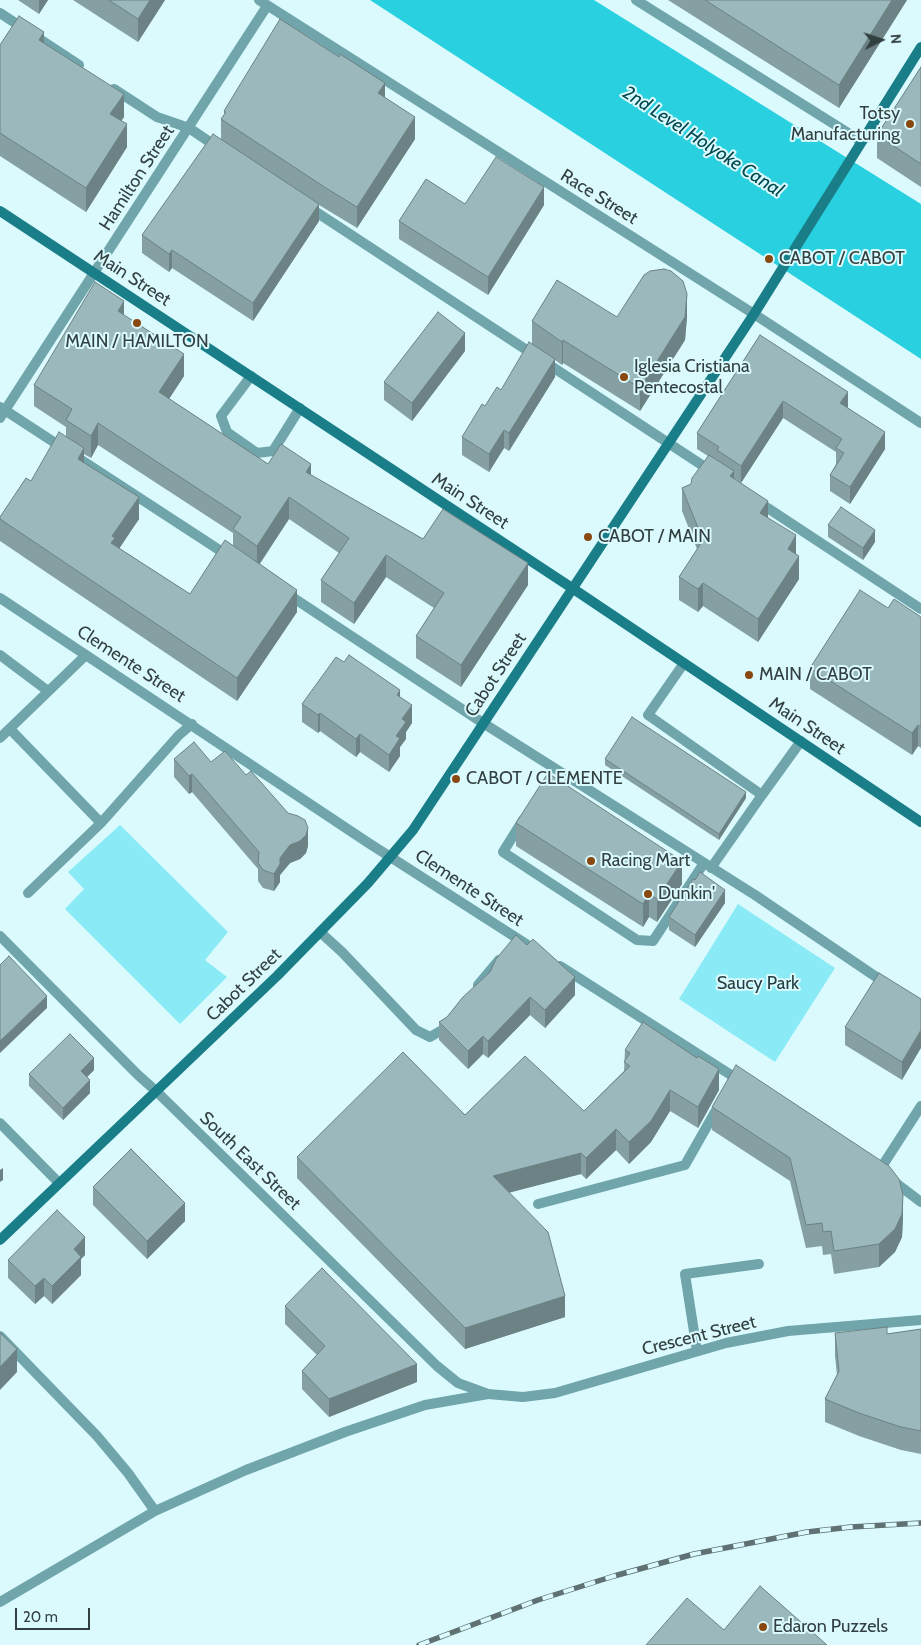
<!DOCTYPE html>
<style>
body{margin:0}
#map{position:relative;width:921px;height:1645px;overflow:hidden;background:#dbfafe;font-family:Cabin,sans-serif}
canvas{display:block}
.north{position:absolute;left:856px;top:15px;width:50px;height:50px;-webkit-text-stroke:4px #dbfafe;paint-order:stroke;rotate:86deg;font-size:14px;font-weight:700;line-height:20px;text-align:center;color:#334041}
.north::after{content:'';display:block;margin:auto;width:18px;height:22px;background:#334041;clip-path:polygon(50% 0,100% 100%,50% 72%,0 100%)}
.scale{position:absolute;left:15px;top:1608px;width:75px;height:22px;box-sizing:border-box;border:2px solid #334041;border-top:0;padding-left:6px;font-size:15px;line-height:18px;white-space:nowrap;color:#334041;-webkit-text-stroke:4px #dbfafe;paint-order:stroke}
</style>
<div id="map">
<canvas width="921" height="1645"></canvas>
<div class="north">N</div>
<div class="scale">20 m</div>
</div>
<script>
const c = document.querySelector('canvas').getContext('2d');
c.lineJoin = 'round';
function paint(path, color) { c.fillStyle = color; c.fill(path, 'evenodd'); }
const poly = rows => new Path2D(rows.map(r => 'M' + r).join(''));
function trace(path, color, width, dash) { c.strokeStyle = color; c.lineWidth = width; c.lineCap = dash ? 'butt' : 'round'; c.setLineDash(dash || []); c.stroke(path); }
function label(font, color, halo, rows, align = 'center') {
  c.font = font + ' Cabin,sans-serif'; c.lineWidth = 4; c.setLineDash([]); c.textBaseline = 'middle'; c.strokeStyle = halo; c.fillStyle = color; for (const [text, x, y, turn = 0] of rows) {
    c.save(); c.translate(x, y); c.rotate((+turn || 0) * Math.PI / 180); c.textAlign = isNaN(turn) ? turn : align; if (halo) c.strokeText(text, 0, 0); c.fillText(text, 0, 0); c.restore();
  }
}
paint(poly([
 [120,825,228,932,205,960,227,977,180,1024,65,909,84,889,68,872],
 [738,904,835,968,775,1062,679,999]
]), '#8aebf6');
paint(poly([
 [370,0,594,0,921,204,921,359]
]), '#29d0e0');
trace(poly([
 [636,0,861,141],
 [0,13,79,65],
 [114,89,157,117,189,128,220,149],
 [307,206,711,471],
 [251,376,221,416,227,432,257,453,273,451,300,408],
 [0,407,230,557],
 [757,501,921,609],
 [286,593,483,723,755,895,888,985],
 [0,655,48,691],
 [684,663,648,715,762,795,801,741],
 [10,729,101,823,28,893],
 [0,738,86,655],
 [523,820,503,852,637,940,653,941,704,863],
 [101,823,179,735,192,724],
 [711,868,762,795],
 [320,932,342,952,416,1030,430,1037,442,1030,447,1024],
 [478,985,499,960],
 [0,1123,59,1183],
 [538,1204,685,1165,719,1105],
 [0,1336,97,1436,128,1473,155,1511],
 [697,1351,685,1274,759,1264],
 [0,1602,155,1511,246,1470,345,1432,425,1405,488,1394]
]), '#6fa5ab', 10);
trace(poly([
 [259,0,754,314,921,423],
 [0,418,267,6],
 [0,598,367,842,537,951],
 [0,936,138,1075,156,1091,437,1366,458,1383,488,1394,523,1397,555,1393,726,1343,788,1331,921,1320],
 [560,966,742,1082],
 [879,1171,921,1106],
 [892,1180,921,1202]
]), '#6fa5ab', 10);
trace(poly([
 [0,211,572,588,921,822],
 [0,1240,277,976,368,883,413,830,754,314,921,47]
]), '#1a7e88', 10);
const rail = poly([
 [419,1645,538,1600,614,1576,694,1554,807,1532,851,1527,921,1523]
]);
trace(rail, '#5f7173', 5.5);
trace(rail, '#dbfafe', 4, [11]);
paint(poly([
 [18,0,48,0,39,14],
 [73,0,165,0,138,42],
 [668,0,907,0,839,108],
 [44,43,124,117,121,121,127,147,86,212,0,156,0,45],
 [921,67,921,187,877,158,877,135],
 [385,98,415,139,357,228,319,205,319,221,253,321,172,268,169,272,142,253,142,235,221,140,221,119,224,116,224,111],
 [544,205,488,295,399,239,399,221],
 [124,315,184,376,169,399,268,464,311,475,423,539,528,585,461,687,416,658,416,636,434,608,386,577,354,624,321,602,321,580,339,553,289,519,260,564,297,612,237,701,0,541,0,517,31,481,66,436,66,427,34,406,34,385],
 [98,445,233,533,233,545,190,594,119,548,139,519,84,462,84,454,91,458],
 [687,317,685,340,640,411,563,363,562,365,555,360,555,377,509,451,504,448,489,472,462,455,462,437,485,406,501,390,532,344,532,321],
 [760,335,848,408,885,449,850,504,830,491,830,475,836,464,836,452,783,418,741,483,734,478,768,517,796,555,799,579,758,642,703,606,698,612,679,600,679,577,697,549,682,511,682,488,691,484,708,456,697,449,697,433],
 [465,351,412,421,384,400,384,382],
 [828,525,875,542,863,560,828,537],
 [888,608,921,617,921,748,918,746,912,755,810,689,810,668],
 [344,662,400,697,412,723,406,732,406,739,400,747,400,756,389,772,360,752,356,757,320,731,318,733,302,722,302,704],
 [174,759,211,762,308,846,306,853,300,859,290,863,280,875,280,882,274,891,263,888,258,881,258,869,192,792,189,794,174,777],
 [605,759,746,798,719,840,605,765],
 [516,823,682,884,657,922,649,917,643,927,516,846],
 [725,903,695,947,669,930,669,917],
 [575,995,545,1028,530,1015,488,1058,483,1054,468,1069,439,1040,439,1022,447,1017,463,997],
 [921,999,902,1080,845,1045,845,1027],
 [625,1050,719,1090,698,1128,670,1111,651,1142,629,1164,616,1150,586,1179,581,1174,509,1192,565,1317,465,1349,297,1178,297,1157,465,1115,584,1111,624,1071],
 [94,1070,87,1077,90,1093,63,1120,29,1086,29,1074],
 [712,1107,903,1218,902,1237,895,1252,879,1267,834,1274,831,1254,823,1255,822,1246,806,1248,790,1181,712,1130],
 [93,1187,185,1221,147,1259,93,1205],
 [85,1255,81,1259,81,1275,52,1304,44,1296,35,1304,8,1278,8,1260],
 [285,1306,417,1382,329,1417,302,1389,302,1371,317,1355,285,1324],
 [921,1329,921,1454,901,1450,859,1436,825,1422,825,1399,837,1375,835,1356,835,1333,887,1334]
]), '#859fa2');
paint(poly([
 [39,0,48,0,39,14],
 [150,0,165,0,138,42,138,19],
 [892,0,907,0,839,108,839,85],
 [44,32,44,55,39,40],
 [385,83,385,105,378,93],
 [124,94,124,117,110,137,110,114],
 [415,117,415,139,357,228,357,207],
 [127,124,127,147,86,212,86,188],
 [544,187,544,205,488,295,488,277],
 [319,204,319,221,253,321,253,303],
 [172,250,172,268,169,272,169,254],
 [687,294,687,317,685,340,640,411,640,388],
 [124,301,124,322,118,311],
 [465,333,465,351,412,421,412,403],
 [563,340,563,363,562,365,562,342],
 [184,354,184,376,159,414,159,392],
 [555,359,555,377,509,451,509,433],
 [848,392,848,408,840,403],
 [783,401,783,418,741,483,741,466],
 [98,423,98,445,91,458,91,436],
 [504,430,504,448,489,472,489,454],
 [885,432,885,449,850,504,850,487],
 [84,448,84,470,78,459],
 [311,464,311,485,306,472],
 [734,471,734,494,730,476],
 [139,497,139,519,115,555,111,543,112,536],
 [289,497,289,519,257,567,257,546],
 [768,501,768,524,760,513],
 [875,530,875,542,863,560,863,548],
 [796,535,796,558,788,549],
 [386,555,386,577,354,624,354,603],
 [799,556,799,579,758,642,758,619],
 [528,563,528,585,461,687,461,665],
 [703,583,703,606,698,612,698,589],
 [297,590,297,612,237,701,237,678],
 [400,690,400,708,397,695],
 [412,705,412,723,406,732,406,739,400,747,400,756,389,772,389,755,402,719],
 [320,713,320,731,318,733,318,715],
 [918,725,918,746,912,755,912,733],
 [360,734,360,752,356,757,356,739],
 [192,774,192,792,189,794,189,776],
 [746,792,746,798,719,840,719,834],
 [308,828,308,846,306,853,300,859,290,863,280,875,280,882,274,891,274,874,280,858,290,845],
 [682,861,682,884,657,922,657,899],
 [725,890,725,903,695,947,695,935],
 [649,894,649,917,643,927,643,904],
 [575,977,575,995,545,1028,545,1010],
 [47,996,47,1008,0,1053,0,1041],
 [530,997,530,1015,488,1058,488,1041],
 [921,1030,921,1048,902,1080,902,1062],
 [483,1036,483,1054,468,1069,468,1051],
 [94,1058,94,1070,81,1083,81,1071],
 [719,1069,719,1090,698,1128,698,1107],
 [90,1080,90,1093,63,1120,63,1108],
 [670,1090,670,1111,651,1142,629,1164,629,1142],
 [616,1129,616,1150,586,1179,586,1158],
 [581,1153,581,1174,493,1197,493,1176],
 [3,1168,3,1180,0,1182,0,1170],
 [903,1195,903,1218,902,1237,895,1252,879,1267,879,1244],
 [185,1203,185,1221,147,1259,147,1241],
 [85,1237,85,1255,81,1259,81,1275,52,1304,52,1286,74,1249],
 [44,1278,44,1296,35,1304,35,1286],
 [565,1296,565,1317,465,1349,465,1328],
 [17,1349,17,1372,0,1390,0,1367],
 [417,1364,417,1382,329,1417,329,1399]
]), '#6c8284');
const building = poly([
 [109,0,150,0,138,19,109,0],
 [705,0,892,0,839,85,705,0],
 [19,16,44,32,39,40,124,94,110,114,127,124,86,188,0,133,0,45,19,16],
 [280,19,339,57,340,54,385,83,378,93,415,117,357,207,326,188,221,119,226,112,224,111,280,19],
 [921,67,921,164,877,135,921,67],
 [213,134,319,204,253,303,172,250,169,254,142,235,213,134],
 [496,157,544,187,488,277,399,221,426,179,465,204,496,157],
 [664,269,671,271,683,281,687,294,685,317,640,388,563,340,562,342,532,321,557,280,617,317,644,275,650,271,664,269],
 [95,282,124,301,118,311,184,354,159,392,268,464,281,444,311,464,306,472,423,539,443,509,528,563,461,665,416,636,444,593,386,555,354,603,321,580,349,538,289,497,257,546,233,529,241,517,98,423,91,436,66,420,72,409,34,385,95,282],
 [438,312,465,333,412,403,384,382,438,312],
 [760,335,848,392,840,403,885,432,850,487,830,475,844,453,836,448,842,439,783,401,741,466,717,450,719,447,697,433,760,335],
 [529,342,555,359,509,433,504,430,489,454,462,437,482,404,485,406,497,387,501,390,529,342],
 [59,432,84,448,78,459,139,497,112,536,115,538,111,543,145,565,190,594,225,540,297,590,237,678,0,519,0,517,26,478,31,481,59,432],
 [709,455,734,471,730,476,768,501,760,513,796,535,788,549,799,556,758,619,703,583,698,589,679,577,703,540,682,488,691,484,692,478,709,455],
 [841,507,875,530,863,548,828,525,841,507],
 [860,590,888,608,894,599,921,617,921,727,918,725,912,733,810,668,860,590],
 [349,655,400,690,397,695,412,705,402,719,406,722,396,736,400,738,389,755,360,734,356,739,320,713,318,715,302,704,336,657,344,662,349,655],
 [632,717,746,792,719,834,605,759,632,717],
 [194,742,211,762,225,751,246,775,251,771,288,813,298,816,305,820,308,828,306,835,300,841,290,845,280,858,280,864,274,874,263,870,258,863,259,852,192,774,189,776,174,759,194,742],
 [548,773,682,861,657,899,649,894,643,904,516,823,548,773],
 [700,872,725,890,695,935,669,917,693,879,695,880,700,872],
 [516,935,527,945,533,939,534,940,575,977,545,1010,530,997,488,1041,483,1036,468,1051,439,1022,447,1017,463,997,490,972,496,959,516,935],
 [9,956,47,996,0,1041,0,965,9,956],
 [879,973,921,999,921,1030,902,1062,845,1027,879,973],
 [643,1022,697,1058,698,1056,719,1069,698,1107,670,1090,651,1121,629,1142,616,1129,586,1158,581,1153,493,1176,548,1232,565,1296,465,1328,297,1157,403,1052,465,1115,525,1056,584,1111,630,1066,624,1062,630,1053,625,1050,643,1022],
 [70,1034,94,1058,81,1071,90,1080,63,1108,29,1074,70,1034],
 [736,1065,889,1166,899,1179,903,1195,902,1214,895,1229,879,1244,834,1251,831,1231,823,1232,822,1223,806,1225,790,1158,712,1107,736,1065],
 [131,1149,185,1203,147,1241,93,1187,131,1149],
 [57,1210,85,1237,74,1249,81,1257,52,1286,44,1278,35,1286,8,1260,57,1210],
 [322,1268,417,1364,329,1399,302,1371,325,1346,285,1306,322,1268],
 [887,1327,887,1334,921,1329,921,1431,901,1427,859,1413,825,1399,839,1371,835,1333,887,1327],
 [0,1333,17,1349,0,1367,0,1333],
 [760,1586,827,1645,646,1645,687,1598,724,1630,760,1586]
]);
paint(building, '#9bb9bc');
trace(building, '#6c8284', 1);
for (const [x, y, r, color] of [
 [910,124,5,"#884810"],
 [769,259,5,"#884810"],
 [137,323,5,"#884810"],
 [624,377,5,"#884810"],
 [588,537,5,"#884810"],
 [749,675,5,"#884810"],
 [456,779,5,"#884810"],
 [591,861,5,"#884810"],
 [648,894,5,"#884810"],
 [763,1627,5,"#884810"]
]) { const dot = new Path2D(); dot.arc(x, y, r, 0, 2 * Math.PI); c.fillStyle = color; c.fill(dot); trace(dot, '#dbfafe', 2); }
label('18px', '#334041', '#dbfafe', [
 ["Totsy",900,114,"right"],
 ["Manufacturing",900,135,"right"],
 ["CABOT / CABOT",779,259],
 ["MAIN / HAMILTON",137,342,"center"],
 ["Iglesia Cristiana",634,367],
 ["Pentecostal",634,388],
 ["CABOT / MAIN",598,537],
 ["MAIN / CABOT",759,675],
 ["CABOT / CLEMENTE",466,779],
 ["Racing Mart",601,861],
 ["Dunkin'",658,894],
 ["Edaron Puzzels",773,1627]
], 'left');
label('18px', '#334041', '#dbfafe', [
 ["Hamilton Street",137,178,-57],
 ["Race Street",599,197,32],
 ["Main Street",132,278,33],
 ["Main Street",470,501,33],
 ["Clemente Street",131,664,33],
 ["Cabot Street",496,675,-57],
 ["Main Street",807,726,34],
 ["Clemente Street",469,888,33],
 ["Cabot Street",244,985,-44],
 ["South East Street",250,1161,44],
 ["Crescent Street",699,1336,-14]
]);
label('18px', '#243d40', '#dbfafe', [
 ["Saucy Park",758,984]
]);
label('italic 19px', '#00484f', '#dbfafe', [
 ["2nd Level Holyoke Canal",703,142,33]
]);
</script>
